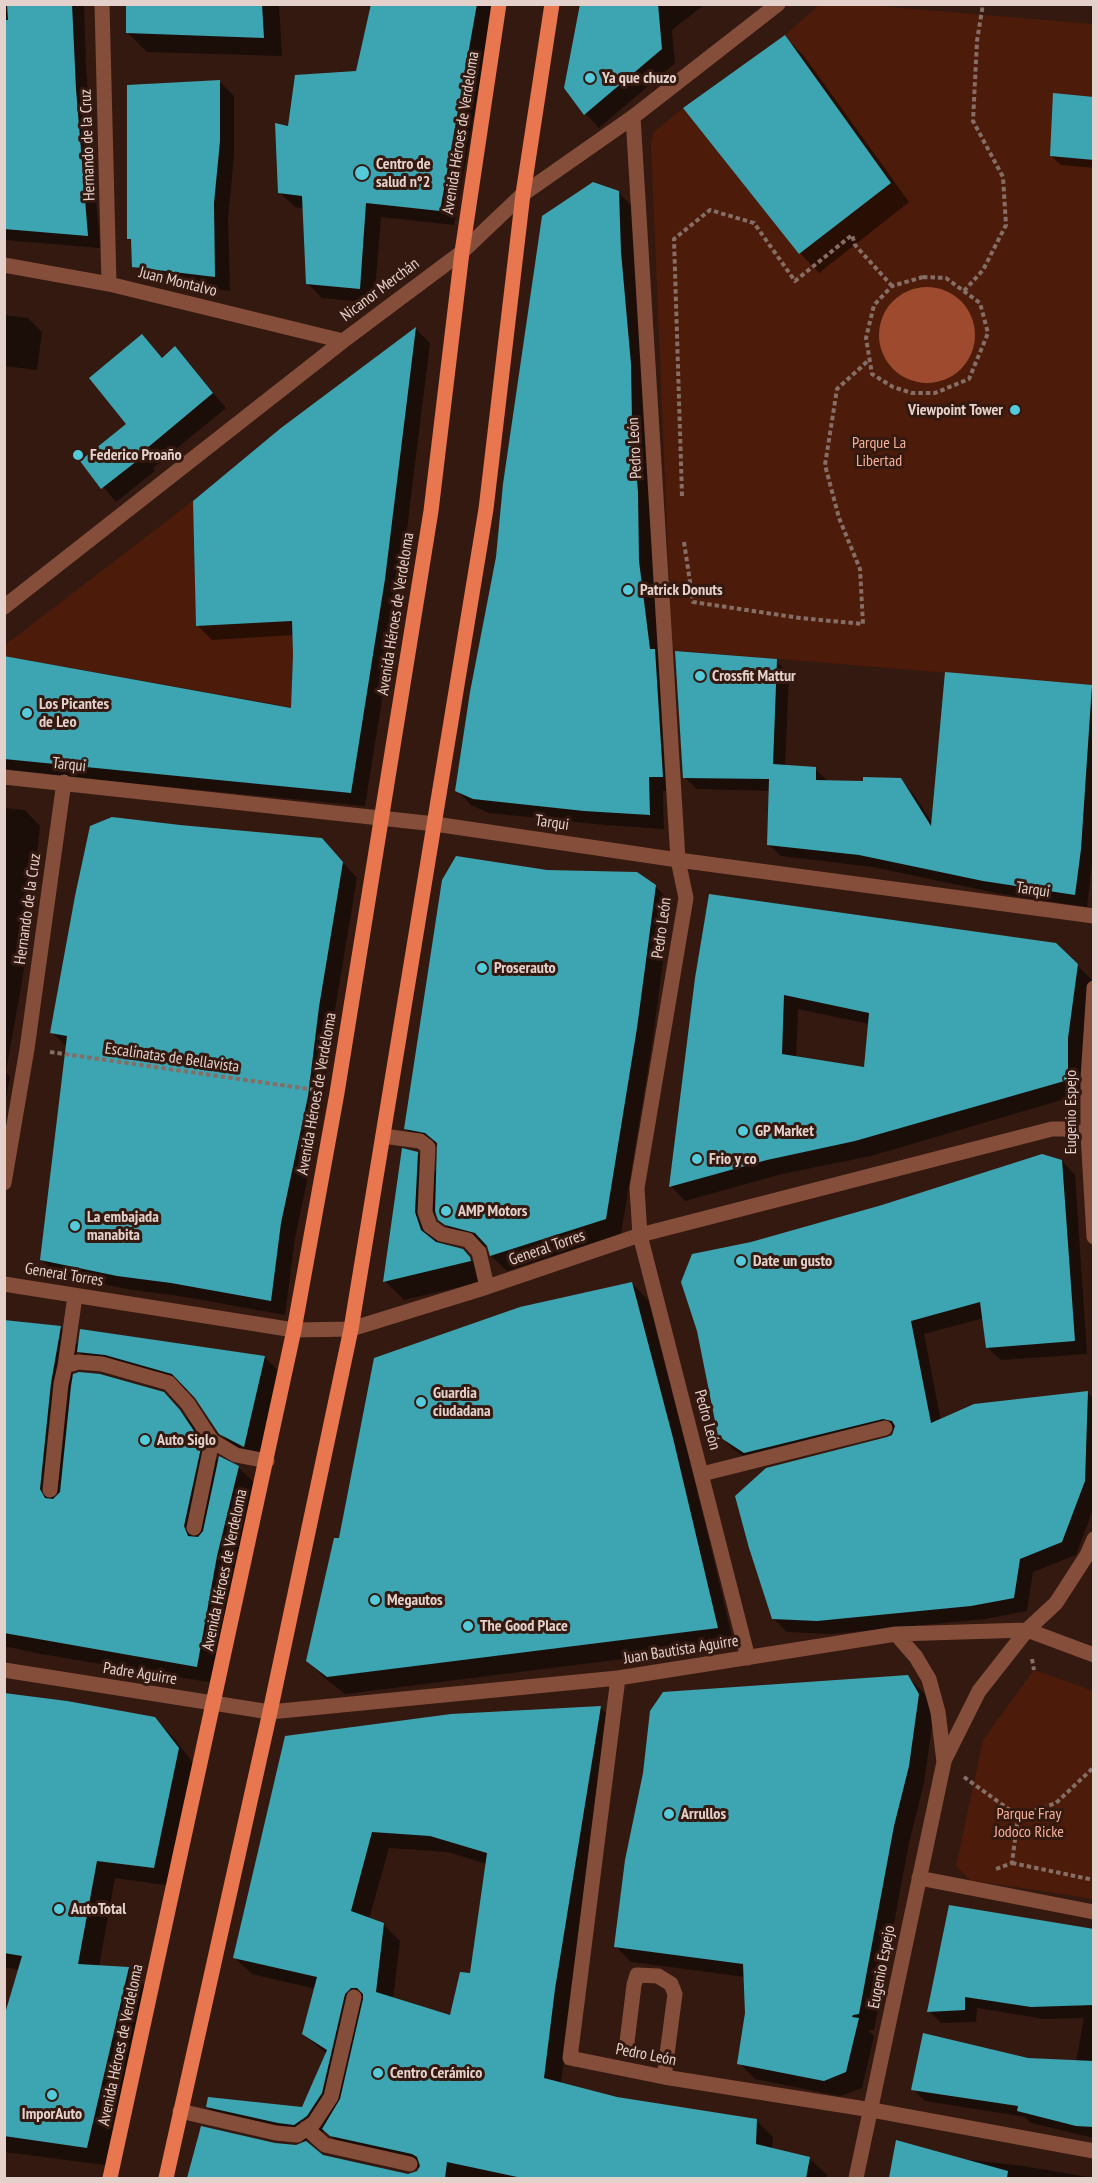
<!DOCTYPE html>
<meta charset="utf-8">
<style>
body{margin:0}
#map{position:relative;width:1098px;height:2183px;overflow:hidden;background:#341910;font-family:"PT Sans Narrow",sans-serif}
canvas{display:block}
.frame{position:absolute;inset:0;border:6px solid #e4d1cb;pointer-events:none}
</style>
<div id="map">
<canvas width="1098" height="2183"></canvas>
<div class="frame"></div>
</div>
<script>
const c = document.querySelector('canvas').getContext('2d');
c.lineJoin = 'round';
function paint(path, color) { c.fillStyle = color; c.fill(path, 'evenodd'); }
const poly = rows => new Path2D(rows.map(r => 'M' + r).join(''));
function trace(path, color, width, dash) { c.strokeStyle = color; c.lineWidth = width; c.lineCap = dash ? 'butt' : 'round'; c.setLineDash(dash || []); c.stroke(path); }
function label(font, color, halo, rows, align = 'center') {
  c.font = font + ' "PT Sans Narrow",sans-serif'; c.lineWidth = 6; c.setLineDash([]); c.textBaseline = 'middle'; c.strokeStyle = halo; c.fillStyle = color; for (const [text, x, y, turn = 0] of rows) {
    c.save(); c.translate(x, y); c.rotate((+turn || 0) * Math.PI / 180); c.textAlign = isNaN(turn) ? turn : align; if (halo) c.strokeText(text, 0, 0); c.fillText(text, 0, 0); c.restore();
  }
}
paint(poly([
 [819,5,867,5,1093,24,1092,685,672,650,651,143,654,132,683,108,799,254,887,186,785,35],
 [193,501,196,626,291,621,293,655,291,707,5,656,5,645],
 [1034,1670,1093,1691,1093,1899,970,1880,956,1866,983,1740]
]), '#4d1b09');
paint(poly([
 '879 335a48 48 0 1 1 96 0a48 48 0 1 1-96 0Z'
]), '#9d4a2e');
paint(poly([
 [4,4,84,4,86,67,100,248,4,240],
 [128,4,279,4,282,56,147,52,128,33],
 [386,4,494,4,454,225,381,217,374,303,322,298,307,283,304,209,295,207,280,193,290,127,357,73],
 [581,4,705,4,672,30,675,63,599,128,586,114,566,87],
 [785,37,804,56,909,202,819,273,800,253,685,108],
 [219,81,234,96,234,156,228,219,230,291,149,281,134,266,132,242,129,239],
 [1094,98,1094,168,1061,165,1051,156],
 [619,193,633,207,651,507,653,577,677,791,663,791,664,829,605,825,489,813,471,805,457,790],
 [4,315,28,318,42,332,37,370,4,366],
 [416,329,430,343,399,594,365,806,4,771,4,657,292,710,294,635,212,640,198,626,282,429],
 [142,336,163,359,175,348,226,408,153,468,155,471,116,502,82,462,128,424],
 [776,661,789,673,785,766,815,769,828,781,865,782,900,780,913,793,933,824,1092,686,1094,688,1094,847,1087,907,996,893,873,867,781,856,768,844,770,791,697,789,684,777],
 [4,808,25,810,40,826,24,970,6,1072,10,1076,4,1110],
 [180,827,322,839,357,878,333,1022,322,1111,295,1238,285,1315,186,1297,132,1290,56,1274,41,1259,67,1047,52,1032],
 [655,886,671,902,652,1044,621,1234,507,1271,491,1256,489,1247,462,1240,456,1235,439,1219,435,1207,434,1232,438,1244,462,1250,489,1280,404,1300,385,1281,416,1152,438,1173,438,1147,422,1144,406,1129],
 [1056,944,1092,980,1083,1054,1082,1094,871,1156,782,1174,685,1201,671,1186,697,979],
 [798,1009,869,1024,865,1068,796,1058],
 [1062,1161,1075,1175,1087,1354,1001,1360,987,1347,984,1318,924,1334,941,1421,1087,1392,1094,1399,1094,1507,1076,1555,1033,1572,1027,1611,985,1619,831,1634,787,1632,773,1618,894,1432,758,1466,734,1450,720,1436,752,1243],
 [632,1283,649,1301,689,1456,734,1645,345,1694,325,1678,307,1661,340,1540],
 [4,1321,60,1327,79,1346,264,1357,284,1376,263,1464,240,1453,220,1433,192,1392,125,1373,98,1371,77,1350,72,1376,79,1373,163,1393,197,1429,219,1463,238,1467,256,1484,214,1683,41,1654,4,1646],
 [908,1677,924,1693,934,1711,924,1783,909,1843,874,2030,868,2030,874,2036,862,2088,840,2096,755,2079,739,2063,746,2013,745,1977,631,1962,615,1946],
 [4,1694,154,1718,173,1737,197,1768,172,1886,115,1878,99,1967,128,1968,146,1987,105,2165,4,2152,4,2022,20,1970,4,1967],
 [600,1707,617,1724,571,2007,561,2084,617,2098,756,2120,773,2137,772,2150,810,2159,827,2175,826,2178,807,2178,809,2169,806,2169,804,2178,189,2178,202,2128,275,2144,296,2146,322,2156,408,2175,418,2172,420,2168,348,2152,325,2130,312,2141,296,2140,224,2123,207,2106,303,2108,327,2054,303,2034,316,1989,252,1974,235,1958,287,1738],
 [389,1848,448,1852,487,1864,472,1975,451,2016,393,1999,400,1941,383,1924,369,1919],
 [1094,1930,1094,2138,1031,2123,1025,2117,925,2101,913,2089,1028,2060,1076,2062,1084,2018,1044,2019,977,2008,976,2022,941,2023,929,2011],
 [897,2142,954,2158,1023,2166,1094,2178,890,2178]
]), '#0007');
paint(poly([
 [7,4,72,4,76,89,88,236,4,229,4,20,8,20],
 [126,4,262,4,264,38,126,33],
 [371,4,477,4,440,211,366,203,360,289,306,284,302,196,278,193,275,123,288,126,295,75,356,71],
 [580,4,658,4,662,49,584,115,564,88],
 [785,35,891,183,799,254,683,108],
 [220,80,220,141,214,203,215,277,132,267,131,239,127,239,127,85],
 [1053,93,1094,97,1094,160,1050,156],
 [593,182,619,191,621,252,631,364,632,421,638,492,639,561,650,649,655,649,663,777,649,777,650,815,584,811,473,799,455,791,470,692,496,557,503,484,542,216],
 [416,327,385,579,351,793,4,759,4,656,291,708,293,655,292,621,196,626,193,501,281,428],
 [142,334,162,358,175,346,213,393,140,454,142,457,101,489,80,461,126,424,89,378],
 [675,651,777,659,773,764,816,767,816,780,863,781,863,777,901,778,931,826,945,672,1092,685,1081,849,1075,895,983,881,859,855,767,845,769,779,683,778],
 [112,817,180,825,322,838,343,862,319,1007,308,1096,281,1223,271,1301,171,1283,117,1276,40,1260,67,1036,50,1033,75,896,90,826],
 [456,856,547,870,637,872,656,885,637,1028,606,1219,490,1256,487,1246,475,1233,445,1225,438,1220,435,1211,437,1143,425,1133,404,1129,442,880],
 [709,894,1056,943,1078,964,1068,1038,1068,1080,855,1141,767,1160,669,1187,695,978],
 [784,995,869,1013,864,1067,782,1054],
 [402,1148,418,1152,415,1212,421,1230,436,1242,463,1249,470,1257,471,1261,383,1282],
 [1042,1154,1062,1160,1075,1341,986,1348,980,1302,911,1321,931,1423,974,1404,1088,1391,1085,1481,1062,1542,1020,1559,1014,1598,971,1606,817,1621,772,1619,749,1548,735,1496,766,1468,887,1437,892,1435,895,1426,892,1421,883,1419,744,1453,718,1436,697,1331,681,1282,692,1254,751,1242,882,1205],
 [632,1282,673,1438,718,1628,327,1677,306,1661,334,1538,339,1538,374,1358,520,1307],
 [4,1320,61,1326,51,1383,40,1489,45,1498,53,1499,60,1492,71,1386,73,1374,79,1372,100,1374,164,1392,180,1410,202,1443,184,1526,188,1536,198,1537,203,1531,219,1456,239,1466,217,1556,197,1667,4,1633],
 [80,1329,265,1356,244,1447,219,1434,195,1398,172,1374,105,1355,77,1352],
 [908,1675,919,1694,909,1766,894,1826,859,2014,853,2015,852,2017,859,2018,846,2072,824,2081,737,2064,745,2013,743,1964,614,1947,625,1860,643,1773,650,1711,663,1692],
 [4,1693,67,1701,155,1717,179,1748,154,1868,97,1861,78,1964,129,1967,87,2148,4,2136,4,2017,22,1956,4,1953],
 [601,1706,555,1989,544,2078,617,2097,757,2119,756,2144,810,2157,806,2178,522,2178,447,2162,445,2178,187,2178,201,2126,275,2143,296,2145,306,2141,323,2155,408,2174,417,2171,420,2166,417,2157,412,2154,330,2136,322,2129,340,2099,363,1999,363,1994,357,1988,351,1988,345,1994,322,2093,307,2116,294,2125,278,2123,206,2107,208,2097,302,2107,327,2050,302,2034,317,1977,233,1958,285,1736,451,1714],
 [372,1832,430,1836,487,1853,470,1973,460,1972,450,2015,376,1992,384,1923,351,1911],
 [949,1905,1094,1929,1094,2005,1031,2007,965,1997,965,2010,927,2012],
 [923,2033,1028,2058,1094,2061,1094,2127,1076,2126,1017,2111,1018,2106,911,2090],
 [896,2140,1008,2171,1007,2178,889,2178]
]), '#3da4b2');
trace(poly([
 [923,277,946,278,980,303,988,333,969,379,935,393,912,393,893,387,872,374,866,338,874,305,892,286,923,277],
 [964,291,983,270,1006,225,1003,177,973,121,977,41,983,4],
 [682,496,674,239,710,210,754,223,795,281,852,235,855,245,892,286],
 [684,542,693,602,800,618,863,624,860,569,839,518,825,465,837,389,870,359],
 [50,1052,316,1090],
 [1032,1659,1034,1670],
 [964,1777,1018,1816],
 [1012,1863,1094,1880],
 [996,1869,1012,1863,1018,1816,1056,1803,1094,1767]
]), '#856e66', 4, [4.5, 3]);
trace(poly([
 [102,4,109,284],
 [633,117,678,860,686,898,637,1188,640,1235,748,1658],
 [4,265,109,284,343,341],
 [4,607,343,341,462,252,523,194,633,117,778,4],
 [4,777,435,824,678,860,1094,916],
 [1094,988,1088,1078,1088,1134,1094,1237],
 [383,1136,420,1141,428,1147,425,1212,430,1226,441,1234,468,1240,479,1252,487,1287],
 [4,1183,27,1049,64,782],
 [4,1284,294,1330,351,1329,487,1287,640,1235,1052,1129,1063,1129,1088,1134,1094,1139],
 [65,1366,75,1296],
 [702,1474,885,1428],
 [50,1490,61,1384,65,1366,78,1362,102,1364,169,1383,188,1404,212,1441,236,1455,267,1461],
 [194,1528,212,1441],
 [4,1670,270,1712,618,1678,896,1634,1027,1630,1094,1655],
 [618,1678,570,2058,664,2077,872,2110,1094,2151],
 [944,1761,979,1691,1027,1630,1056,1603,1087,1555,1094,1539],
 [919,1878,1094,1912],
 [627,2042,634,1985,637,1975,658,1976,671,1984,675,1994,664,2077],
 [180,2111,276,2133,297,2135,314,2123,331,2097,354,1997],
 [306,2128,325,2145,410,2164],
 [856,2178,944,1762,938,1712,929,1679,916,1657,896,1634]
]), '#854e3b', 15);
trace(poly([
 [110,2178,294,1330,337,1093,431,511,462,252,499,4],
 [166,2178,270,1712,351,1329,486,509,523,194,552,4]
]), '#e8764f', 15);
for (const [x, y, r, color] of [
 [590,78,6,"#53cbdb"],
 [362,173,8,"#53cbdb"],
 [1015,410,6,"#53cbdb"],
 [78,455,6,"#53cbdb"],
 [628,590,6,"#53cbdb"],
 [700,676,6,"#53cbdb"],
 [27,713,6,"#53cbdb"],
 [482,968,6,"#53cbdb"],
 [743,1131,6,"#53cbdb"],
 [697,1159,6,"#53cbdb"],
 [446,1211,6,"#53cbdb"],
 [75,1226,6,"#53cbdb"],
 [741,1261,6,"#53cbdb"],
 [421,1402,6,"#53cbdb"],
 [145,1440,6,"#53cbdb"],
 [375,1600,6,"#53cbdb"],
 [468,1626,6,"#53cbdb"],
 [669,1814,6,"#53cbdb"],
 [59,1909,6,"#53cbdb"],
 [378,2073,6,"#53cbdb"],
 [52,2095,6,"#53cbdb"]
]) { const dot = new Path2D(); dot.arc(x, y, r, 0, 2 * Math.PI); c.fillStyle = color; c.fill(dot); trace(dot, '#341910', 2); }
label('bold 16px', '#e4d1cb', '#341910', [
 ["Ya que chuzo",602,78],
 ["Centro de",376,164],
 ["salud n°2",376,182],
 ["Viewpoint Tower",1003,410,"right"],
 ["Federico Proaño",90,455],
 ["Patrick Donuts",640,590],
 ["Crossfit Mattur",712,676],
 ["Los Picantes",39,704],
 ["de Leo",39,722],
 ["Proserauto",494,968],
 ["GP Market",755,1131],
 ["Frio y co",709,1159],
 ["AMP Motors",458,1211],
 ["La embajada",87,1217],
 ["manabita",87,1235],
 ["Date un gusto",753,1261],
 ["Guardia",433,1393],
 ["ciudadana",433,1411],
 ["Auto Siglo",157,1440],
 ["Megautos",387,1600],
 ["The Good Place",480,1626],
 ["Arrullos",681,1814],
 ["AutoTotal",71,1909],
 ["Centro Cerámico",390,2073],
 ["ImporAuto",52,2114,"center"]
], 'left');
label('16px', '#e4d1cb', '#341910', [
 ["Avenida Héroes de Verdeloma",461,133,-81],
 ["Hernando de la Cruz",88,145,-92],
 ["Juan Montalvo",178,282,14],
 ["Nicanor Merchán",380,290,-37],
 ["Pedro León",635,448,-93],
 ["Avenida Héroes de Verdeloma",396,614,-81],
 ["Tarqui",69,765,6],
 ["Tarqui",552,823,8],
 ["Tarqui",1033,890,8],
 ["Hernando de la Cruz",28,909,-82],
 ["Pedro León",662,928,-82],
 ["Escalinatas de Bellavista",172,1058,8],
 ["Avenida Héroes de Verdeloma",317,1094,-80],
 ["Eugenio Espejo",1071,1112,-90],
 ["General Torres",547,1248,-19],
 ["General Torres",64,1275,9],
 ["Pedro León",707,1420,75],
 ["Avenida Héroes de Verdeloma",225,1570,-78],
 ["Juan Bautista Aguirre",681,1650,-9],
 ["Padre Aguirre",140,1674,9],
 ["Eugenio Espejo",882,1967,-79],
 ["Avenida Héroes de Verdeloma",121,2045,-78],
 ["Pedro León",646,2055,11]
]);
label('16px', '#f7b19a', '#341910', [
 ["Parque La",879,443],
 ["Libertad",879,461],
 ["Parque Fray",1029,1814],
 ["Jodoco Ricke",1029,1832]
]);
</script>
